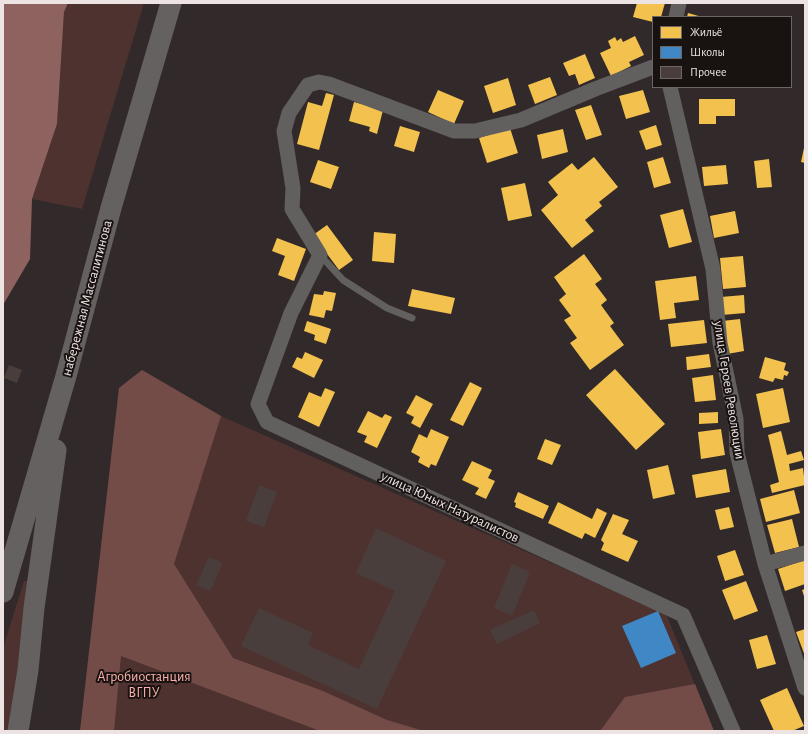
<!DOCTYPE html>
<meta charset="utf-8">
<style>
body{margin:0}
#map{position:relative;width:808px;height:734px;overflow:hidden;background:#322a2a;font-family:"Alegreya Sans",sans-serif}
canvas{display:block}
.frame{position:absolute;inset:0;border:4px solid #ece3e2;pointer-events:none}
.legend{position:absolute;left:652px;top:16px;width:140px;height:72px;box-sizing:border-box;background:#181211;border:1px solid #6d6665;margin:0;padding:5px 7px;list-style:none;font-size:12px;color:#ece3e2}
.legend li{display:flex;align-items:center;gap:8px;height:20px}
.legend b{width:20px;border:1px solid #6d6665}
</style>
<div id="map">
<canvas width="808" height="734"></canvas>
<div class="frame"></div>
<ul class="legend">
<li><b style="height:11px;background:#f2c14e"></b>Жильё</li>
<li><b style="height:11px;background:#3f88c5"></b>Школы</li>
<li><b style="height:11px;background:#4a3e3d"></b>Прочее</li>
</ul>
</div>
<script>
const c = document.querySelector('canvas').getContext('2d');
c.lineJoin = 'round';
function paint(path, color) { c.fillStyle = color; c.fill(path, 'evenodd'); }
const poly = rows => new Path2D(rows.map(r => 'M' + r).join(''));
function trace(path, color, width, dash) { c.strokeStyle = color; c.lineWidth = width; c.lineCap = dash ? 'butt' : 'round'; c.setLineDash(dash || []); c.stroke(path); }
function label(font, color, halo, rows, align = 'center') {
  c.font = font + ' "Alegreya Sans",sans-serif'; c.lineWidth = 4; c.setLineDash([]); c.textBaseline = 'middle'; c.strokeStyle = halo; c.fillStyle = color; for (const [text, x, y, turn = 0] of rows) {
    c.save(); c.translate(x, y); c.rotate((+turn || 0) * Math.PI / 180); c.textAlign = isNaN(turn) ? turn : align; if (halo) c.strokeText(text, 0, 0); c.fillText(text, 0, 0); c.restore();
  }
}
paint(poly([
 [68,3,144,3,82,209,32,199,57,124,64,12],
 [142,370,221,416,666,614,714,731,80,731,119,388],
 [24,581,29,581,21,652,8,731,3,731,3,648]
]), '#4d3230');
paint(poly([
 [142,370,221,416,174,564,233,658,323,691,387,720,424,731,320,731,121,656,114,731,80,731,119,388],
 [695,684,714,731,600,731,625,697]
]), '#734c48');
paint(poly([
 [3,3,68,3,64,12,57,124,32,199,30,259,3,305]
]), '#8e625f');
paint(poly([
 [637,3,665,3,661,17,653,17,653,22,633,17],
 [688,13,702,17,687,17],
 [635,36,644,55,629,62,631,66,611,76,600,53,611,48,608,41,615,37,617,41,621,38,623,42],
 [585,54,595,78,579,85,575,74,569,76,563,63],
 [550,77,557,95,535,104,528,85],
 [508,78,516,105,493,113,484,86],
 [438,90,464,101,454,124,428,112],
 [643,90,650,112,626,119,619,96],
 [326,93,334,95,319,150,297,144,308,102,322,106],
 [699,99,735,99,735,116,716,116,716,124,699,124],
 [354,102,383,110,377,134,369,131,370,127,349,121],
 [591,105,602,135,586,140,575,110],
 [656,125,662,145,646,150,639,131],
 [400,126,420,132,414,152,394,146],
 [510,128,518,153,487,163,479,138],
 [563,129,568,152,542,159,537,135],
 [804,148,805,149,805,163,801,162],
 [594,157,618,187,599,202,602,206,585,220,594,231,572,248,541,210,558,195,548,182,572,163,578,170],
 [663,157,671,183,654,188,647,162],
 [769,159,772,187,757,188,754,161],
 [318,160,339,167,331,189,310,182],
 [726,165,728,184,704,186,702,167],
 [525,183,532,216,508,221,501,188],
 [683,209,692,242,669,248,660,215],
 [735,211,739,233,714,238,710,216],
 [327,225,353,260,339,270,313,235],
 [374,232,396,234,394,263,372,261],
 [277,238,306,249,294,281,278,275,285,256,272,251],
 [584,254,602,279,595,284,607,300,601,305,614,323,610,326,624,345,590,370,570,343,577,338,564,320,571,316,559,300,566,294,554,277],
 [743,256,746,287,723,289,720,258],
 [696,276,699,300,674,303,676,318,660,320,655,281],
 [412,289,455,298,451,314,408,306],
 [324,291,336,293,332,311,326,310,324,318,309,315,314,294,323,295],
 [744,295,745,313,722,315,721,297],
 [740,319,744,351,727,354,722,321],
 [704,320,707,343,671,347,668,324],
 [307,321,331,329,326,344,314,340,315,335,304,331],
 [305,352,323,360,314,378,292,367,297,357,302,359],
 [709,354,711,367,687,370,686,357],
 [765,357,786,363,784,370,789,372,787,376,784,375,783,380,775,378,773,382,759,378],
 [615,369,665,424,636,450,586,395],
 [713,375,716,400,695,402,692,378],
 [470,382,482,388,463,426,450,420],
 [325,388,335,392,319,427,298,417,309,392,321,397],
 [783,388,790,422,763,428,756,394],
 [416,395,433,404,420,428,411,423,414,417,406,413],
 [368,411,382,418,385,414,392,417,377,448,364,442,367,436,357,432],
 [718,412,718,423,699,424,699,413],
 [431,429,449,437,436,466,431,464,429,468,418,462,420,457,411,452,419,434,427,438],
 [721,429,725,455,701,459,698,432],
 [781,431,787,455,801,451,804,460,789,464,790,471,803,468,805,485,772,493,770,485,779,482,768,435],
 [545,439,561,445,552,465,537,459],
 [472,461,492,470,488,478,495,481,486,499,475,494,479,488,462,480],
 [668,465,675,494,653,499,647,470],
 [726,469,730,492,696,498,692,475],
 [794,490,800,513,766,522,760,499],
 [518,492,549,506,543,519,515,507,516,503,514,502],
 [558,502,592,519,597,508,607,513,595,538,585,533,582,539,548,523],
 [729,507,734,527,720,530,715,510],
 [613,514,629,520,622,534,638,541,628,562,601,550,604,543,601,540],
 [792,519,799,547,775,553,767,525],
 [735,550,744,575,725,581,717,556],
 [805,560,805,584,785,591,778,569],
 [746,581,758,611,734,620,722,590],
 [805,589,805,599,802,590],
 [805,629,805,656,796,632],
 [767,635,776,664,757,669,749,640],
 [787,688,804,726,792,731,774,731,760,700]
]), '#f2c14e');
paint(poly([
 [658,611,676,653,641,668,622,626]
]), '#3f88c5');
paint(poly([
 [9,365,22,370,17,383,4,378],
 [259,485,277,492,264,527,246,521],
 [376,528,446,561,377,709,241,646,259,608,313,633,308,645,359,669,395,591,356,573],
 [209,557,223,563,210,591,196,585],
 [512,564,530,572,512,616,494,608],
 [534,610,540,623,497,644,490,630]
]), '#4a3e3d');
trace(poly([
 [320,255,343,280,387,308,412,318]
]), '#625f5f', 7);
trace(poly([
 [676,17,679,3],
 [653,67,595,89,521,120,475,131,454,131,329,84,319,82,308,85,289,113,284,131,293,188,292,209,320,255,291,313,258,404,267,422,683,615,733,731],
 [670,87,713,269,720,343,736,419,737,453,765,564,805,688],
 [765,564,805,553]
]), '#625f5f', 15);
trace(poly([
 [3,592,66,376,111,208,171,3],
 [18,731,28,670,34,608,56,450]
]), '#656160', 21);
label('14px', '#ece3e2', '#181211', [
 ["набережная Массалитинова",87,298,-75],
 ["улица Героев Революции",729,390,81],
 ["улица Юных Натуралистов",450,507,25]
]);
label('14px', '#fdb1aa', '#181211', [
 ["Агробиостанция",144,677],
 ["ВГПУ",144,693]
]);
</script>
